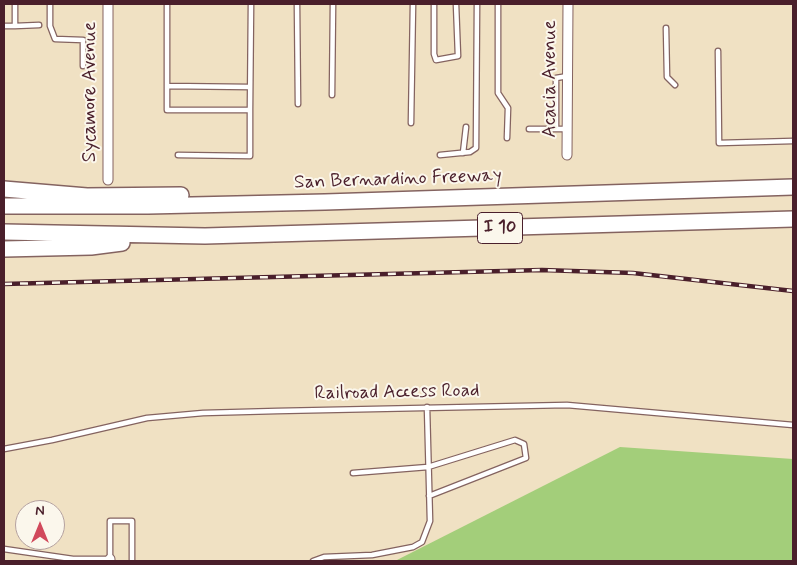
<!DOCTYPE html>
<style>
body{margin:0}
#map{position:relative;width:797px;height:565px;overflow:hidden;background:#f0e1c3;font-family:Mynerve,sans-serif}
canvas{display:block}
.frame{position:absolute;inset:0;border:5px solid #4a1f2b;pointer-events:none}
.north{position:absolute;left:15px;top:500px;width:50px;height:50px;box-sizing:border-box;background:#fbf7ec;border:1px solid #b4a19f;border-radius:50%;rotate:0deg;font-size:14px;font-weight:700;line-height:20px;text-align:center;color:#4a1f2b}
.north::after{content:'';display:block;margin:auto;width:18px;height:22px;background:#d1495b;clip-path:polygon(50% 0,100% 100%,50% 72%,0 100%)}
</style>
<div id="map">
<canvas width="797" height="565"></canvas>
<div class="frame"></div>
<div class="north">N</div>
</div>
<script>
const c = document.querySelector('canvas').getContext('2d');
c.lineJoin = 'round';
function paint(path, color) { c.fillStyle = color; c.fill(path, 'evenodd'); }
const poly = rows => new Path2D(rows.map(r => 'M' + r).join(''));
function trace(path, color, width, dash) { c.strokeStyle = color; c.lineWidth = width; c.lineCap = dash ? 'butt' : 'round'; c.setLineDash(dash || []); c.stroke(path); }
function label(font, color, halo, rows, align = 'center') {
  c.font = font + ' Mynerve,sans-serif'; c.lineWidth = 4; c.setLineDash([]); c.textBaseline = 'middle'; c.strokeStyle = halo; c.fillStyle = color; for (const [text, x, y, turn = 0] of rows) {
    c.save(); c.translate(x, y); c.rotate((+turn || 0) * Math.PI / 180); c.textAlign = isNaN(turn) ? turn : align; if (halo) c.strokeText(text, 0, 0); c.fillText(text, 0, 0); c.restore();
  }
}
paint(poly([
 [620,447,793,459,793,561,395,561]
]), '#a3ce7a');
const service = poly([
 [50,4,50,26,55,39,83,40,83,66],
 [167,4,167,110,250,110,251,4],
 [297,4,298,104],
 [434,4,434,54,436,60,458,56,456,4],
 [498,4,498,93,508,108,507,138],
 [4,26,15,26,15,4],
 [15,26,39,25],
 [666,28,667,77,675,85],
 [718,51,719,143,793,141],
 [167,86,250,87],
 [332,95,333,4],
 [411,123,413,4],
 [529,129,567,129],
 [556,129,556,78,568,76],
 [463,153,466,127],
 [178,155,250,156,250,110],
 [440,155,470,152,476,148,477,4],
 [4,449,52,440,147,418,203,413,277,411,567,405,793,425],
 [353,473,428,467,515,440,524,444,526,458,429,496],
 [4,549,73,559,110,559,110,521,132,521,132,561],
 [313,561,324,557,372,555,413,547,422,542,430,521,427,407]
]);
const minor = poly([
 [108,4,108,180],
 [567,155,568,4],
 [110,559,110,561]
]);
const motorway = poly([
 [4,189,87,196,181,195],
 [4,206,148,206,325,202,793,187],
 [4,232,205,236,793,219],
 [4,249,91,247,122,243]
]);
trace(service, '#846360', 7);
trace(minor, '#846360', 11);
trace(motorway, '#846360', 18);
trace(service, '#fff', 4.5);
trace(minor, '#fff', 9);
trace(motorway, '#fff', 15);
const rail = poly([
 [4,284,542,270,633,273,793,291]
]);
trace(rail, '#4a1f2b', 4.5);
trace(rail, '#fbf7ec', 2.5, [8]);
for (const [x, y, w] of [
 [500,228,45]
]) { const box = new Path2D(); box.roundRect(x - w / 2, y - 15.5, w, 31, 4); c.fillStyle = '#fbf7ec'; c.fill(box); trace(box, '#4a1f2b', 1); }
label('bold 18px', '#4a1f2b', null, [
 ["I 10",500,228]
]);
label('19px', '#4a1f2b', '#fbf7ec', [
 ["Acacia Avenue",551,79,-90],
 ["Sycamore Avenue",91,92,-90],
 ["San Bernardino Freeway",398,180,-2],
 ["Railroad Access Road",397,393,-1]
]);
</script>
